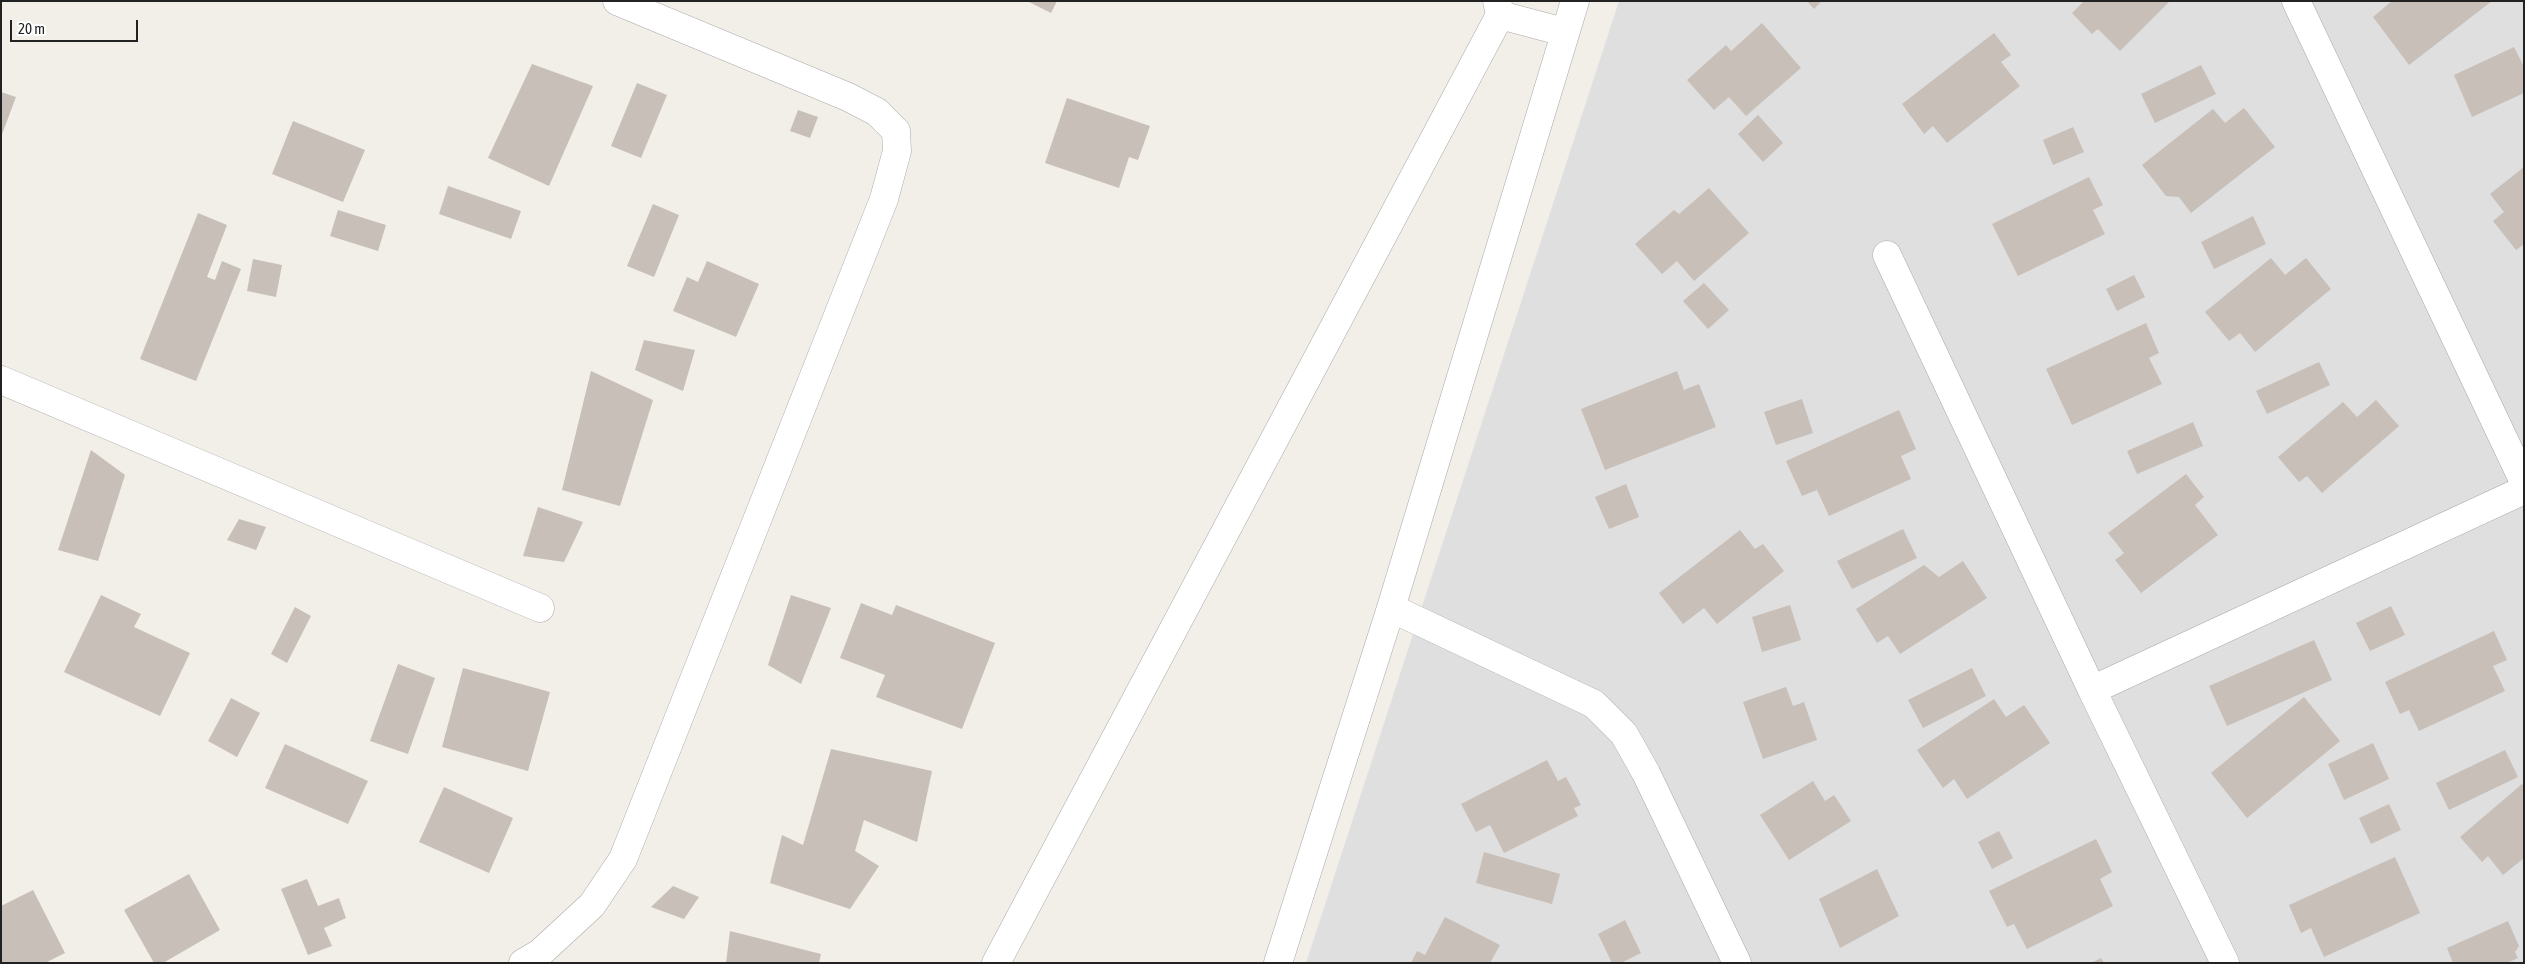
<!DOCTYPE html>
<style>
body{margin:0}
#map{position:relative;width:2525px;height:964px;overflow:hidden;background:#f2efe9;font-family:"Asap Condensed",sans-serif}
canvas{display:block}
.frame{position:absolute;inset:0;border:2px solid #222;pointer-events:none}
.scale{position:absolute;left:10px;top:20px;width:128px;height:22px;box-sizing:border-box;border:2px solid #222;border-top:0;padding-left:6px;font-size:15px;line-height:18px;white-space:nowrap;color:#222;-webkit-text-stroke:4px #fff;paint-order:stroke}
</style>
<div id="map">
<canvas width="2525" height="964"></canvas>
<div class="frame"></div>
<div class="scale">20 m</div>
</div>
<script>
const c = document.querySelector('canvas').getContext('2d');
c.lineJoin = 'round';
function paint(path, color) { c.fillStyle = color; c.fill(path, 'evenodd'); }
const poly = rows => new Path2D(rows.map(r => 'M' + r).join(''));
function trace(path, color, width, dash) { c.strokeStyle = color; c.lineWidth = width; c.lineCap = dash ? 'butt' : 'round'; c.setLineDash(dash || []); c.stroke(path); }
paint(poly([
 [1619,1,2524,1,2524,963,1306,963]
]), '#e0dfdf');
paint(poly([
 [1027,1,1057,1,1051,13],
 [1807,1,1822,1,1814,9],
 [2084,1,2170,1,2120,51,2098,29,2092,34,2072,13],
 [2392,1,2492,1,2409,65,2373,17],
 [1762,23,1801,68,1746,116,1729,97,1714,110,1687,80,1726,45,1731,51],
 [1994,33,2011,55,2001,62,2020,86,1947,143,1933,126,1924,134,1902,104],
 [2514,47,2524,67,2524,93,2472,117,2454,75],
 [532,64,593,86,549,186,488,158],
 [2201,65,2216,94,2155,123,2141,94],
 [637,83,667,95,641,158,611,146],
 [1,92,16,97,1,137],
 [1067,98,1150,126,1138,160,1129,157,1119,188,1045,163],
 [2244,108,2275,147,2191,213,2179,197,2166,196,2142,165,2213,109,2225,123],
 [798,110,818,117,810,138,790,131],
 [1758,115,1783,143,1763,162,1738,134],
 [293,121,365,150,343,202,272,174],
 [2073,127,2084,152,2053,165,2043,140],
 [2524,167,2524,244,2516,250,2493,221,2504,212,2490,194],
 [2089,177,2103,205,2093,210,2105,234,2018,276,1992,224],
 [448,186,521,211,511,239,439,214],
 [1709,188,1749,233,1694,281,1677,261,1662,274,1635,244,1674,210,1679,214],
 [653,204,679,215,654,277,627,266],
 [338,210,386,225,378,251,330,236],
 [198,213,227,225,207,277,215,280,222,261,241,269,196,381,140,359],
 [2253,216,2266,244,2214,269,2201,242],
 [2271,258,2285,275,2306,258,2331,289,2255,352,2240,333,2229,341,2205,312],
 [253,259,282,265,276,297,247,291],
 [707,261,759,284,736,337,673,311,687,277,698,282],
 [2134,275,2145,297,2117,311,2106,289],
 [1704,283,1729,310,1708,329,1683,301],
 [2146,323,2159,353,2149,358,2162,384,2072,425,2046,369],
 [644,340,695,350,683,391,635,370],
 [2319,362,2330,385,2267,414,2256,391],
 [591,371,653,400,620,506,562,490],
 [1677,371,1684,390,1699,384,1716,427,1605,470,1581,409],
 [1802,399,1813,433,1776,445,1764,412],
 [2376,400,2399,426,2322,493,2307,476,2299,482,2278,457,2343,402,2357,417],
 [1899,410,1916,449,1901,456,1911,479,1829,516,1817,490,1802,496,1786,461],
 [2193,422,2203,446,2137,474,2127,451],
 [91,450,125,475,98,561,58,550],
 [2186,474,2204,497,2195,505,2218,535,2141,593,2115,560,2124,553,2108,533],
 [1626,484,1639,517,1609,529,1595,497],
 [538,507,583,522,564,562,523,556],
 [239,519,266,527,256,550,227,540],
 [1903,529,1917,558,1852,589,1837,561],
 [1740,530,1755,549,1763,544,1784,571,1717,624,1704,608,1683,624,1659,593],
 [1963,561,1987,598,1900,654,1888,636,1877,643,1856,609,1924,565,1939,577],
 [101,595,141,614,134,627,190,653,160,716,64,672],
 [791,595,831,608,801,684,768,665],
 [861,603,892,615,896,605,995,643,962,729,876,697,885,675,840,658],
 [1790,605,1801,640,1762,652,1752,617],
 [2391,606,2405,635,2370,651,2356,623],
 [295,607,311,616,287,663,271,654],
 [2494,631,2507,660,2493,666,2505,691,2419,731,2409,710,2400,714,2385,682],
 [2314,640,2332,680,2227,726,2209,686],
 [398,664,435,678,408,754,370,741],
 [463,668,550,692,528,771,442,747],
 [1972,668,1986,696,1923,728,1908,700],
 [1786,687,1793,706,1804,702,1817,740,1763,759,1743,702],
 [2304,697,2340,741,2247,818,2211,773],
 [231,698,260,713,237,757,208,741],
 [1994,699,2006,717,2024,705,2050,743,1967,799,1954,779,1943,788,1917,750],
 [2373,743,2389,779,2344,800,2328,764],
 [285,744,368,781,348,824,265,788],
 [831,749,932,771,917,842,864,820,855,851,879,866,850,909,770,883,782,835,803,845],
 [2505,750,2518,777,2449,810,2436,783],
 [1547,760,1558,781,1566,777,1581,805,1574,808,1578,816,1504,853,1490,825,1476,832,1461,804],
 [1813,781,1825,801,1834,795,1851,821,1789,860,1760,815],
 [2522,784,2524,786,2524,858,2503,875,2488,856,2482,862,2460,837],
 [444,787,513,818,489,873,419,842],
 [2389,804,2401,830,2371,844,2359,818],
 [1999,831,2013,858,1992,869,1978,842],
 [2096,839,2112,872,2100,879,2113,906,2027,949,2014,924,2007,927,1989,891],
 [1484,852,1560,874,1552,904,1476,883],
 [2395,857,2420,913,2324,957,2311,928,2301,933,2289,905],
 [1877,869,1899,916,1840,948,1819,899],
 [189,874,220,930,163,963,154,963,124,910],
 [307,879,318,906,339,898,346,918,324,928,332,946,308,955,281,889],
 [673,886,699,897,684,919,651,907],
 [33,890,65,953,45,963,1,963,1,906],
 [1445,917,1500,945,1490,963,1411,963,1417,951,1425,955],
 [1625,920,1641,953,1621,963,1612,963,1598,934],
 [2508,921,2519,946,2515,952,2518,958,2507,963,2453,963,2447,948],
 [730,931,821,954,819,963,726,963],
 [2101,958,2104,963,2091,963]
]), '#c7bfb8');
const street = poly([
 [2296,1,2524,482],
 [1500,15,1564,32],
 [1887,255,2092,690],
 [1,380,540,608],
 [1391,608,1594,704,1624,734,1646,773,1737,963],
 [523,963,540,953,592,905,623,859,884,199,897,151,896,131,877,112,848,97,617,1],
 [996,963,1500,15,1497,1],
 [1278,963,1391,608,1575,1],
 [2225,963,2092,690,2524,490]
]);
trace(street, '#a9a9a9', 29);
trace(street, '#fff', 28);
</script>
